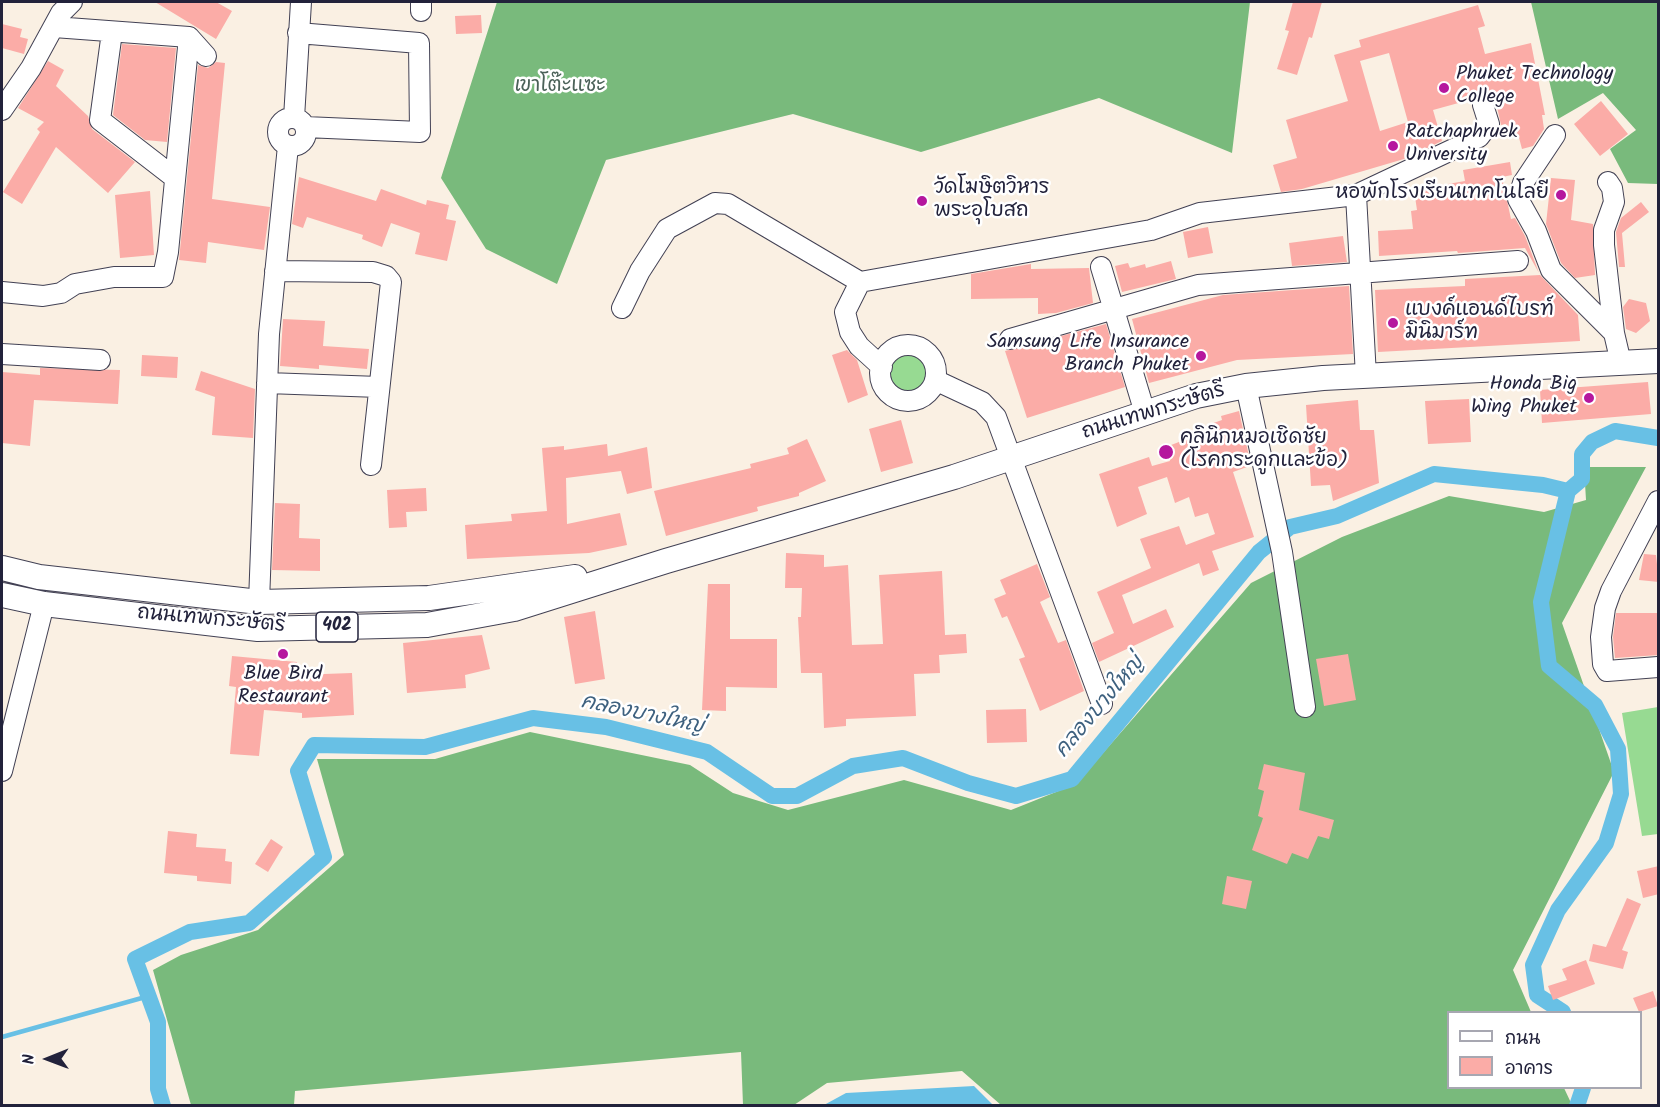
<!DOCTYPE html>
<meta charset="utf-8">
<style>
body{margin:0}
#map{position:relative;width:1660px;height:1107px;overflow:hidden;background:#faf0e3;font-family:Kalam,"Playpen Sans Thai",sans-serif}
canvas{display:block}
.frame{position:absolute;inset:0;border:3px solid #22223b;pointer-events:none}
.legend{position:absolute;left:1447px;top:1011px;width:195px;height:78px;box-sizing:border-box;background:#fff;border:2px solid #a7a7b1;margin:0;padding:8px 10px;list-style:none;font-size:18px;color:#22223b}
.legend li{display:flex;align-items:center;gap:12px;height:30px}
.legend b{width:30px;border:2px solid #a7a7b1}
.north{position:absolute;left:18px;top:1029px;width:60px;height:60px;-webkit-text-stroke:4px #fff;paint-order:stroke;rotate:269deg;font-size:16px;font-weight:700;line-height:24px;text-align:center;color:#22223b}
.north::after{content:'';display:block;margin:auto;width:21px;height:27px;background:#22223b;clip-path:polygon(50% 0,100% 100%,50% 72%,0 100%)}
</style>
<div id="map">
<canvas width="1660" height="1107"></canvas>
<div class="frame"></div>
<ul class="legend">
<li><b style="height:8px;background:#fff"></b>ถนน</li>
<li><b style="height:16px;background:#fbaca7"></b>อาคาร</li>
</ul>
<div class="north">N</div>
</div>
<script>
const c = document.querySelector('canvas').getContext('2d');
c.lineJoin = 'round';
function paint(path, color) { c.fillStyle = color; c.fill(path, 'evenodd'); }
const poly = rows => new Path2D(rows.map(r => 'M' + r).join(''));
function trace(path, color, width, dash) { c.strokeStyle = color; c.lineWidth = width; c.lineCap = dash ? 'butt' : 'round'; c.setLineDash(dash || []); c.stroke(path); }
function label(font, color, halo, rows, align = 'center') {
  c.font = font + ' Kalam,"Playpen Sans Thai",sans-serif'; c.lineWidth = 5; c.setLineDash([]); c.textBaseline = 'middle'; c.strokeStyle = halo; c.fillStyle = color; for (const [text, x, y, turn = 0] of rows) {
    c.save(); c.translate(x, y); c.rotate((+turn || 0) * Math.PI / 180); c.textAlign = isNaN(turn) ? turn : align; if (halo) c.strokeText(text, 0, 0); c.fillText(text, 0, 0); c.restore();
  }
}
paint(poly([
 '887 372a21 21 0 1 1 42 0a21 21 0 1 1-42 0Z',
 [1658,707,1658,834,1642,836,1622,713]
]), '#97da92');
paint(poly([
 [497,2,1250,2,1232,153,1099,98,921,152,793,114,606,160,557,284,486,249,441,178],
 [1531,2,1658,2,1658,184,1628,183,1610,149,1636,130,1603,93,1558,119],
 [1584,467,1646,467,1562,623,1614,772,1513,970,1531,1012,1448,1012,1448,1088,1564,1088,1572,1105,1001,1105,962,1071,827,1083,794,1105,743,1105,741,1052,295,1091,294,1105,191,1105,153,970,181,955,258,930,344,855,317,759,435,759,530,732,690,765,733,793,788,810,904,780,1011,810,1076,784,1251,583,1342,537,1449,496,1544,512,1586,500]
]), '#79ba7c');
paint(poly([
 [974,1086,993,1105,824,1105,846,1093]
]), '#68c0e5');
trace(poly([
 [2,1037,149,996]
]), '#68c0e5', 4.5);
trace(poly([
 [1563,1012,1537,995,1533,965,1558,910,1606,843,1621,794,1618,749,1595,705,1549,666,1541,602,1568,491],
 [163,1106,158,1089,158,1022,135,959,190,932,249,923,324,857,298,771,314,745,425,747,533,718,606,727,707,752,772,796,797,796,853,766,903,758,968,783,1016,796,1072,779,1259,552,1290,527,1337,516,1434,474,1543,485,1568,491,1582,479,1582,454,1592,442,1615,431,1658,438],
 [1577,1106,1583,1088]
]), '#68c0e5', 16);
paint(poly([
 [155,2,216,2,232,11,216,39],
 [1293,2,1322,2,1312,38,1309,37,1297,75,1277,69,1289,31,1285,30],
 [1478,5,1485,26,1478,28,1485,54,1531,43,1545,115,1542,115,1544,129,1533,146,1522,149,1518,134,1507,136,1506,124,1501,125,1494,93,1480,93,1473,99,1433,110,1442,141,1404,159,1302,189,1281,192,1273,165,1297,158,1286,120,1348,101,1334,55,1361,47,1359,40],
 [1389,53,1408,122,1380,131,1360,61],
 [481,15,482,33,456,34,455,16],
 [2,24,22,29,20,37,28,39,24,54,2,48],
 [122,44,176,48,167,142,145,140,113,115],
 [48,61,64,70,56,86,88,116,92,129,135,162,108,193,56,147,22,204,3,192,40,132,37,129,44,122,18,108],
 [216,62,225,63,212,199,270,207,264,250,208,242,206,263,179,260,198,65,208,68],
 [1601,101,1628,134,1600,156,1574,124],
 [1510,162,1512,175,1502,177,1511,219,1515,218,1525,236,1539,273,1525,248,1458,253,1457,251,1379,256,1378,231,1413,229,1411,211,1417,210,1414,190,1465,181,1463,170],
 [299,177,376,201,381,189,426,205,427,200,449,205,446,219,456,221,447,261,415,254,420,233,391,223,382,247,362,239,363,235,307,217,303,228,292,224],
 [1551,178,1575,180,1571,220,1593,224,1595,275,1575,278,1561,263,1546,224],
 [150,191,154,255,120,258,115,195],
 [1641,202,1649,212,1622,233,1625,267,1619,267,1616,232,1621,218],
 [1208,227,1213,253,1188,258,1183,232],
 [1343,236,1347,262,1292,266,1289,243],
 [1171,261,1176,279,1122,292,1115,266,1128,263,1130,268,1145,264,1146,268],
 [1031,264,1031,269,1089,268,1093,303,1056,313,1038,314,1038,298,971,299,971,274],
 [1540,275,1578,315,1580,341,1378,352,1375,290,1465,286,1465,279],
 [1349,286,1353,354,1237,360,1149,383,1132,319,1223,295],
 [1629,299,1646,303,1650,321,1636,333,1626,329,1623,307],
 [283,319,325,321,323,346,369,349,367,369,319,365,319,369,280,366],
 [1106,324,1125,387,1027,418,1005,351],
 [847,350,857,360,868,395,848,403,832,355],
 [142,355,178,357,177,378,141,376],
 [40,368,120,370,118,404,34,400,30,446,2,443,2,372,40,375],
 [201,371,255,389,253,438,212,435,215,397,195,390],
 [1648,382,1651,414,1542,423,1540,390],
 [1469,399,1471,442,1428,444,1425,401],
 [1358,400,1360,430,1374,430,1379,483,1333,501,1330,485,1311,486,1306,405],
 [1239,411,1250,461,1246,463,1247,467,1233,472,1254,537,1212,551,1219,570,1203,576,1199,563,1122,595,1133,624,1166,609,1174,627,1099,662,1092,643,1114,633,1097,592,1151,568,1140,539,1179,526,1186,545,1215,534,1208,513,1195,517,1189,497,1175,503,1167,477,1138,487,1147,514,1117,527,1099,474,1149,457,1152,466,1170,461,1166,447,1184,440,1182,434,1222,420,1221,416],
 [901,420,913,463,881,472,869,429],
 [807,439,826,481,799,493,799,496,757,507,758,511,666,536,654,491,751,468,750,464,789,454,787,448],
 [607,444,608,456,647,447,652,488,627,494,621,471,566,478,567,524,620,513,627,545,589,553,467,559,465,525,512,521,511,514,547,511,542,448,564,446,564,450],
 [426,488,427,511,406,512,407,527,389,528,387,490],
 [275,503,300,504,299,538,320,539,320,571,272,570],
 [786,553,824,555,824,567,848,565,852,645,883,644,879,575,942,571,945,635,966,634,967,653,939,655,940,673,914,674,916,716,846,719,846,726,824,728,822,673,801,673,798,617,801,617,802,588,785,588],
 [1644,554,1656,555,1659,582,1639,580],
 [1037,564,1050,597,1040,602,1058,643,1066,640,1084,691,1040,711,1019,659,1025,657,1007,616,1002,618,994,599,1006,594,1000,580],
 [708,584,730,584,730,639,777,639,777,688,726,687,726,711,702,710],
 [595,611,605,679,575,684,564,617],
 [1616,613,1659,613,1659,655,1615,658,1613,637],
 [482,635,490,669,465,675,466,688,407,693,403,643],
 [1348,654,1356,700,1324,706,1316,659],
 [232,656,297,662,296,675,352,673,354,715,302,718,302,713,264,710,259,756,230,754,236,687,229,686],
 [1026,709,1027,742,987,743,986,710],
 [1264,764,1305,773,1299,810,1334,820,1329,839,1318,836,1308,859,1292,853,1287,864,1252,850,1263,818,1258,816,1264,791,1258,789],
 [168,831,197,834,196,847,226,849,225,861,232,862,231,884,197,881,197,876,164,873],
 [271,839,283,847,268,872,255,864],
 [1659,866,1659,894,1643,898,1637,871],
 [1227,876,1252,881,1246,909,1222,904],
 [1627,898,1641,904,1622,950,1628,952,1623,969,1589,961,1593,944,1606,947],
 [1586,960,1595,984,1553,1000,1548,986,1567,980,1562,969],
 [1653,991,1658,1006,1639,1012,1633,998]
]), '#fbaca7');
const minor = poly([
 [421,11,421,2],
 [54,27,189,37,206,56],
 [112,32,100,120,175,178],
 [298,33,419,43,420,132,305,127],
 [2,110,31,68,61,13,72,2],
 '278 132a14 14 0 1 1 28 0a14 14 0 1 1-28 0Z',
 [294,118,301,2],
 [1555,135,1523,183,1518,199,1536,231,1551,270,1614,333],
 [1608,182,1612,188,1614,202,1604,230,1604,245,1614,333,1621,363],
 [1356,195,1366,376],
 [1101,267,1145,413],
 [275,271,373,272,386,276,391,282,371,465],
 [2,292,43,296,61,293,75,284,114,277,163,277,168,252,189,37],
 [622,308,640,271,667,229,715,203,728,204,860,282],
 [1010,339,1198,285,1518,261],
 '880 373a28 28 0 1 1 56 0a28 28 0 1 1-56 0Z',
 [2,354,100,360],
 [882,367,859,346,850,332,845,312,860,282,1151,230,1200,213,1356,195,1479,137,1489,124,1483,105],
 [935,380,982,402,996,417,1102,704],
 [267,383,379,387],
 [1246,386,1282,552,1305,707],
 [1658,501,1611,591,1605,608,1601,637,1603,664,1607,671,1658,667],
 [259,602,269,334,288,146],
 [2,771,44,604]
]);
const major = poly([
 [2,568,39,577,259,602,429,598,575,577],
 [2,595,44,604,258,629,427,625,514,609,666,561,954,477,1196,396,1246,386,1323,378,1658,361]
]);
trace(minor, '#424154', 22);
trace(major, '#424154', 26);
trace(minor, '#fff', 20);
trace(major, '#fff', 24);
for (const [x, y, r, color] of [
 [1444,88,6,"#b5179e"],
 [1393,146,6,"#b5179e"],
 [1561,195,6,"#b5179e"],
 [922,201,6,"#b5179e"],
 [1393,323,6,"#b5179e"],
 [1201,356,6,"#b5179e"],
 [1589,398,6,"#b5179e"],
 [1166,452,8,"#b5179e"],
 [283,654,6,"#b5179e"]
]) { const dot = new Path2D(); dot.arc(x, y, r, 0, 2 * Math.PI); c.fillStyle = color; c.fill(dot); trace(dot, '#fff', 2); }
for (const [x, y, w] of [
 [337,627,42]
]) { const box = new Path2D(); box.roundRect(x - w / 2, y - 15, w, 30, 4.5); c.fillStyle = '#fff'; c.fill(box); trace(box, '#22223b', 1.5); }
label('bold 18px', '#22223b', null, [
 ["402",337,627]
]);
label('20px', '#22223b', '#fff', [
 ["Phuket Technology",1456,76],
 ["College",1456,99],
 ["Ratchaphruek",1405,134],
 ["University",1405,157],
 ["วัดโฆษิตวิหาร",934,190],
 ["พระอุโบสถ",934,213],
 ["หอพักโรงเรียนเทคโนโลยี",1549,195,"right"],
 ["แบงค์แอนด์ไบรท์",1405,312],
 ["มินิมาร์ท",1405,335],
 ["Samsung Life Insurance",1189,344,"right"],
 ["Branch Phuket",1189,367,"right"],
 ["Honda Big",1577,386,"right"],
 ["Wing Phuket",1577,409,"right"],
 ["คลินิกหมอเชิดชัย",1180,440],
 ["(โรคกระดูกและข้อ)",1180,463],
 ["Blue Bird",283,676,"center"],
 ["Restaurant",283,699,"center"]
], 'left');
label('20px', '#4b6259', '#fff', [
 ["เขาโต๊ะแซะ",560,88]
]);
label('20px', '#22223b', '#fff', [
 ["ถนนเทพกระษัตรี",1154,413,-17],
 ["ถนนเทพกระษัตรี",211,621,5]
]);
label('italic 21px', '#3e617f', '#fff', [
 ["คลองบางใหญ่",1101,708,-50],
 ["คลองบางใหญ่",642,716,12]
]);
</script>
